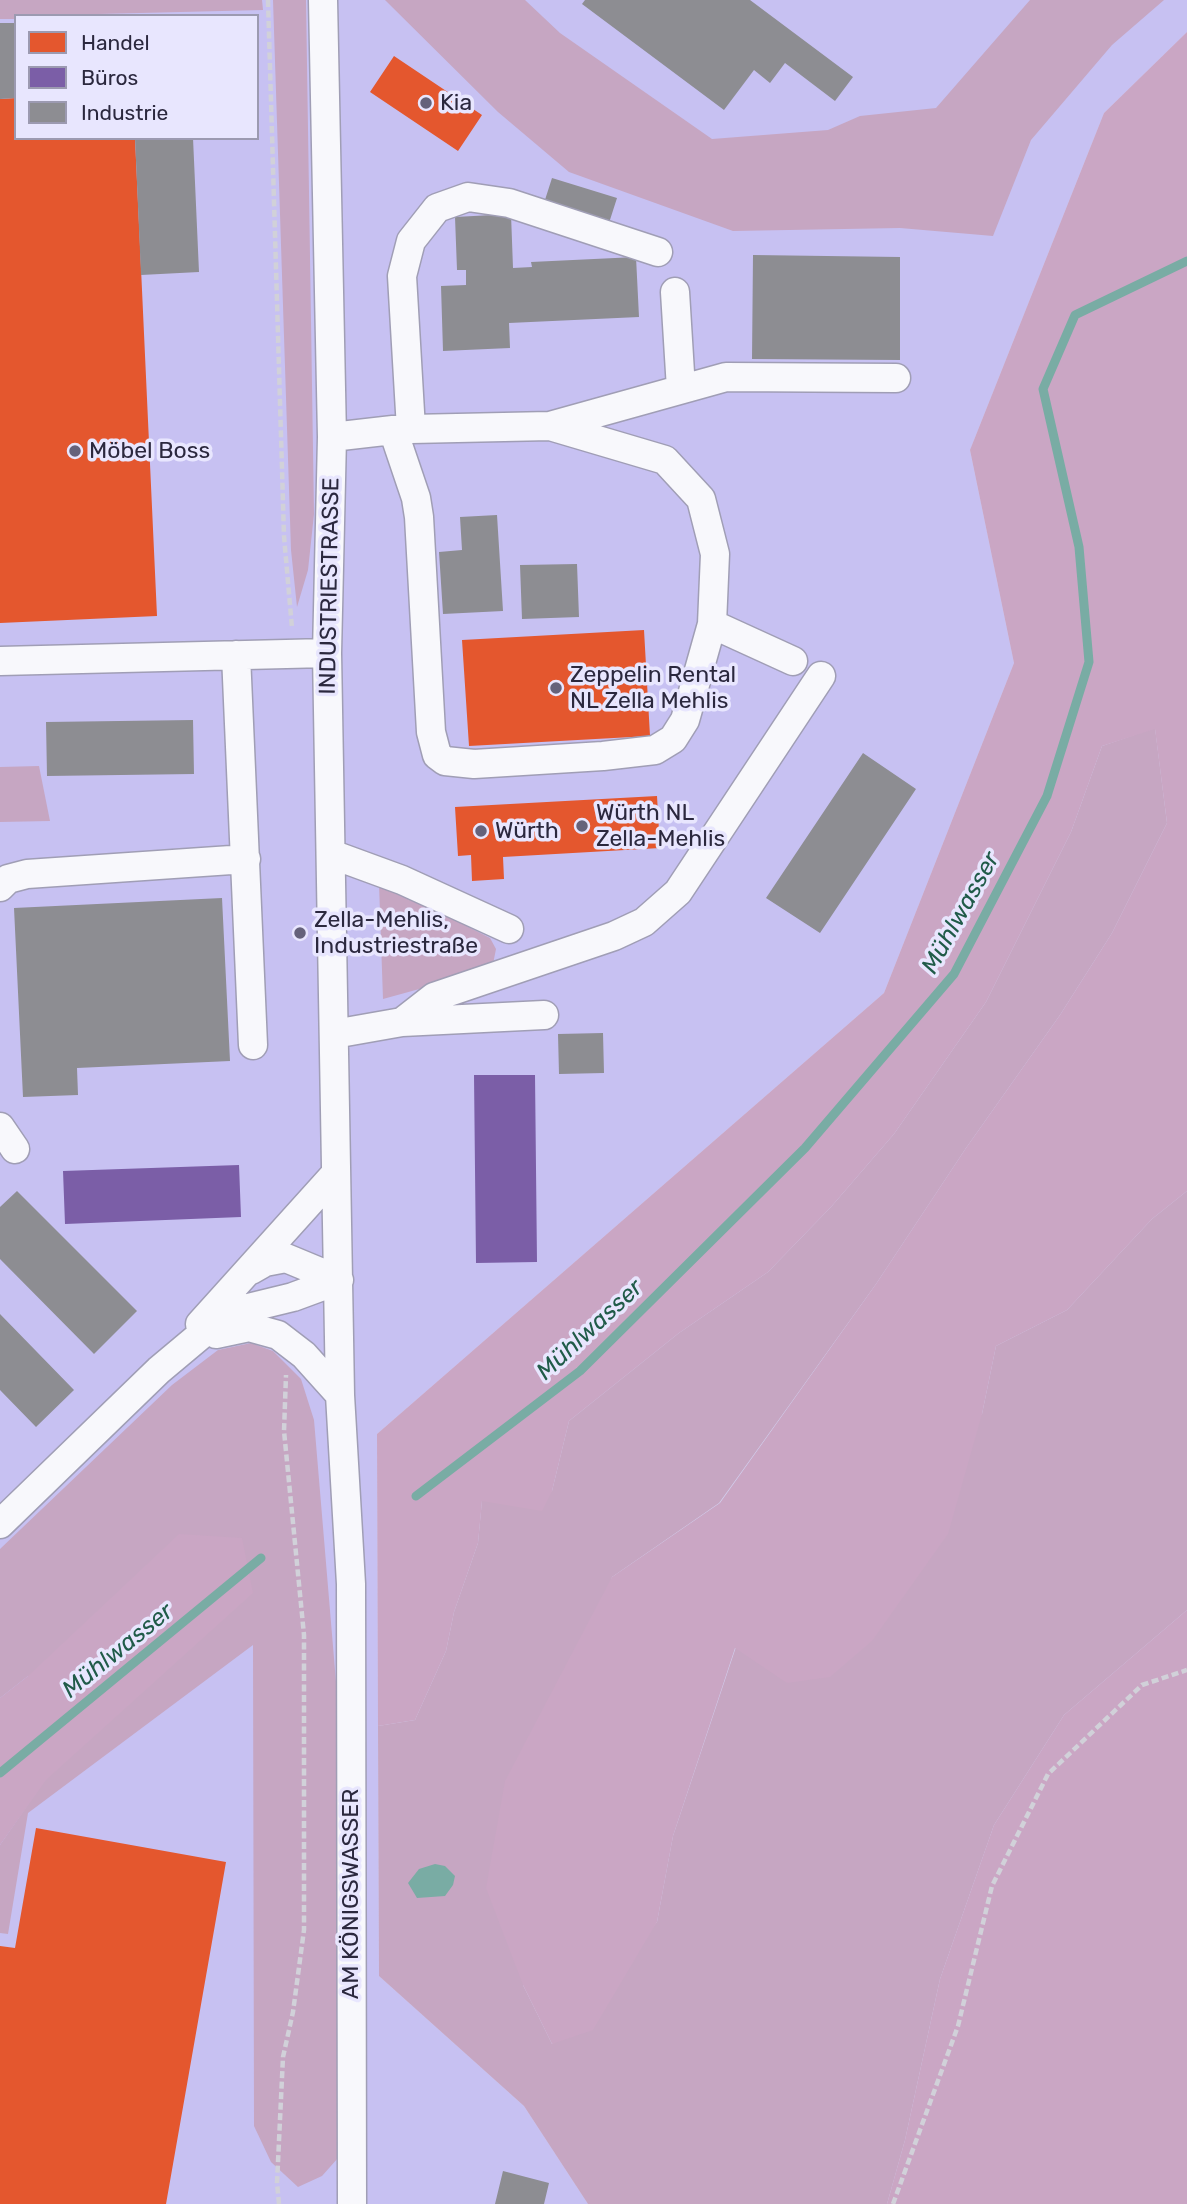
<!DOCTYPE html>
<meta charset="utf-8">
<style>
body{margin:0}
#map{position:relative;width:1187px;height:2204px;overflow:hidden;background:#d2ceed;font-family:Rubik,sans-serif}
canvas{display:block}
.legend{position:absolute;left:14px;top:14px;width:245px;height:126px;box-sizing:border-box;background:#e8e6fe;border:2px solid #9c9ab1;margin:0;padding:9px 12px;list-style:none;font-size:21px;color:#2b283e}
.legend li{display:flex;align-items:center;gap:14px;height:35px}
.legend b{width:35px;border:2px solid #9c9ab1}
</style>
<div id="map">
<canvas width="1187" height="2204"></canvas>
<ul class="legend">
<li><b style="height:19px;background:#e4572e"></b>Handel</li>
<li><b style="height:19px;background:#7b5ea7"></b>Büros</li>
<li><b style="height:19px;background:#8d8d92"></b>Industrie</li>
</ul>
</div>
<script>
const c = document.querySelector('canvas').getContext('2d');
c.lineJoin = 'round';
function paint(path, color) { c.fillStyle = color; c.fill(path, 'evenodd'); }
const poly = rows => new Path2D(rows.map(r => 'M' + r).join(''));
function trace(path, color, width, dash) { c.strokeStyle = color; c.lineWidth = width; c.lineCap = dash ? 'butt' : 'round'; c.setLineDash(dash || []); c.stroke(path); }
function label(font, color, halo, rows, align = 'center') {
  c.font = font + ' Rubik,sans-serif'; c.lineWidth = 7; c.setLineDash([]); c.textBaseline = 'middle'; c.strokeStyle = halo; c.fillStyle = color; for (const [text, x, y, turn = 0] of rows) {
    c.save(); c.translate(x, y); c.rotate((+turn || 0) * Math.PI / 180); c.textAlign = isNaN(turn) ? turn : align; if (halo) c.strokeText(text, 0, 0); c.fillText(text, 0, 0); c.restore();
  }
}
paint(poly([
 [0,0,1187,0,1187,32,1104,113,970,450,1014,663,884,993,377,1434,379,1976,524,2106,588,2204,0,2204],
 [16,16,257,16,257,138,16,138]
]), '#c7c1f2');
paint(poly([
 [0,0,262,0,263,10,16,16,16,19,0,19],
 [273,0,306,0,314,514,308,570,297,607,291,550],
 [385,0,525,0,560,33,712,139,828,130,860,116,936,108,1030,0,1164,0,1112,45,1031,140,993,236,900,228,733,231,569,172,498,112],
 [1155,728,1167,823,1112,933,1060,1015,966,1148,876,1284,719,1503,612,1577,523,1985,552,2044,657,1922,673,1836,736,1647,982,1414,996,1346,1067,1310,1152,1219,1187,1191,1187,1610,1064,1715,994,1825,940,1979,905,2140,887,2204,588,2204,524,2106,379,1976,378,1726,415,1720,446,1651,454,1612,478,1543,482,1500,552,1491,569,1421,679,1333,768,1272,831,1207,894,1134,986,1002,1071,832,1102,746],
 [39,766,50,821,0,822,0,767],
 [379,884,396,890,490,938,496,949,492,969,383,999],
 [251,1343,273,1351,301,1379,314,1420,336,1682,341,1965,338,2158,322,2176,298,2187,271,2162,254,2126,253,1645,28,1813,8,1934,0,1933,0,1845,45,1780,28,1676,0,1698,0,1549,172,1385,218,1350]
]), '#c6a6c2');
paint(poly([
 [1187,32,1187,1191,1152,1219,1067,1310,996,1346,982,1414,948,1534,872,1641,830,1677,787,1683,735,1648,673,1836,657,1922,593,2030,552,2044,523,1985,486,1888,505,1781,612,1577,720,1503,876,1284,966,1148,1060,1015,1112,933,1167,823,1155,729,1102,746,1071,832,986,1002,894,1134,831,1207,768,1272,679,1333,569,1421,552,1491,542,1511,482,1501,478,1543,454,1612,446,1651,415,1720,378,1726,377,1434,884,993,1014,663,970,450,1104,113],
 [179,1534,242,1538,253,1593,46,1780,0,1845,0,1698,28,1676],
 [1187,1610,1187,2204,887,2204,905,2140,940,1979,994,1825,1064,1715]
]), '#caa6c4');
paint(poly([
 [435,1864,445,1866,455,1876,453,1885,445,1896,417,1898,408,1883,419,1869]
]), '#79aca4');
paint(poly([
 [394,56,482,115,458,151,370,92],
 [16,98,16,138,135,138,157,616,0,623,0,99],
 [644,630,650,736,469,746,462,640],
 [657,796,660,848,503,857,504,879,472,881,471,855,458,856,455,807],
 [36,1828,226,1862,166,2204,0,2204,0,1946,15,1948]
]), '#e4572e');
paint(poly([
 [474,1075,535,1075,537,1262,476,1263],
 [239,1165,241,1217,65,1224,63,1171]
]), '#7b5ea7');
paint(poly([
 [585,0,750,0,853,77,835,101,785,63,770,83,754,70,724,110,582,4],
 [0,23,16,23,16,98,0,99],
 [135,138,193,138,199,272,141,275],
 [552,178,617,198,609,223,544,203],
 [511,214,513,268,532,267,531,262,636,257,639,317,509,323,510,348,443,351,441,286,466,285,466,270,457,270,455,217],
 [753,255,900,257,900,360,752,359],
 [497,515,503,611,443,614,439,552,462,550,460,517],
 [577,564,579,617,522,619,520,565],
 [193,720,194,774,47,776,46,722],
 [863,753,916,789,820,933,766,898],
 [222,898,230,1061,77,1068,78,1095,23,1097,14,908],
 [603,1033,604,1073,559,1074,558,1034],
 [17,1191,137,1311,94,1354,0,1259,0,1207],
 [0,1314,74,1390,36,1427,0,1390],
 [503,2171,549,2183,544,2204,495,2204]
]), '#8d8d92');
trace(poly([
 [416,1496,580,1371,805,1148,954,974,1047,796,1089,662,1079,547,1043,389,1075,315,1187,261],
 [0,1773,261,1558]
]), '#79aca4', 9);
const minor = poly([
 [323,0,332,437,327,653,340,1395,351,1584,352,2204],
 [675,292,681,389],
 [550,426,726,377,896,378],
 [411,429,402,276,411,241,437,208,468,197,509,203,658,252],
 [332,437,393,430,411,429,550,426,665,460,701,499,715,554,712,624,685,720,673,739,655,750,603,756,474,764,445,761,437,755,431,732,419,517,416,498,393,430],
 [712,624,793,661],
 [236,655,253,1045],
 [0,661,327,653],
 [331,854,402,880,509,929],
 [0,887,8,879,27,874,246,859],
 [402,1022,434,997,614,936,644,922,678,892,821,676],
 [334,1034,402,1022,544,1015],
 [0,1127,15,1149],
 [251,1270,265,1262,286,1258,339,1280],
 [200,1324,336,1173],
 [216,1334,249,1327,278,1335,304,1355,340,1395],
 [0,1524,159,1370,202,1334,248,1308,293,1297,339,1280]
]);
trace(minor, '#a09eb5', 31);
trace(poly([
 [268,0,284,536,292,628],
 [279,2204,277,2183,283,2057,293,2012,304,1930,304,1635,284,1431,286,1375],
 [893,2204,958,2026,992,1886,1048,1774,1142,1685,1187,1670]
]), '#d1d1d9', 4.5, [7, 3.5]);
trace(minor, '#f8f8fc', 28);
for (const [x, y, r, color] of [
 [426,103,7,"#65627b"],
 [75,451,7,"#65627b"],
 [556,688,7,"#65627b"],
 [582,826,7,"#65627b"],
 [481,831,7,"#65627b"],
 [300,933,7,"#65627b"]
]) { const dot = new Path2D(); dot.arc(x, y, r, 0, 2 * Math.PI); c.fillStyle = color; c.fill(dot); trace(dot, '#e8e6fe', 2.5); }
label('23px', '#2b283e', '#e8e6fe', [
 ["Kia",440,103],
 ["Möbel Boss",89,451],
 ["Zeppelin Rental",570,675],
 ["NL Zella Mehlis",570,701],
 ["Würth NL",596,813],
 ["Zella-Mehlis",596,839],
 ["Würth",495,831],
 ["Zella-Mehlis,",314,920],
 ["Industriestraße",314,946]
], 'left');
label('23px', '#2b283e', '#e8e6fe', [
 ["INDUSTRIESTRASSE",330,586,-89],
 ["AM KÖNIGSWASSER",351,1894,-90]
]);
label('italic 24px', '#205b49', '#e8e6fe', [
 ["Mühlwasser",961,913,-61],
 ["Mühlwasser",590,1330,-43],
 ["Mühlwasser",118,1651,-39]
]);
</script>
